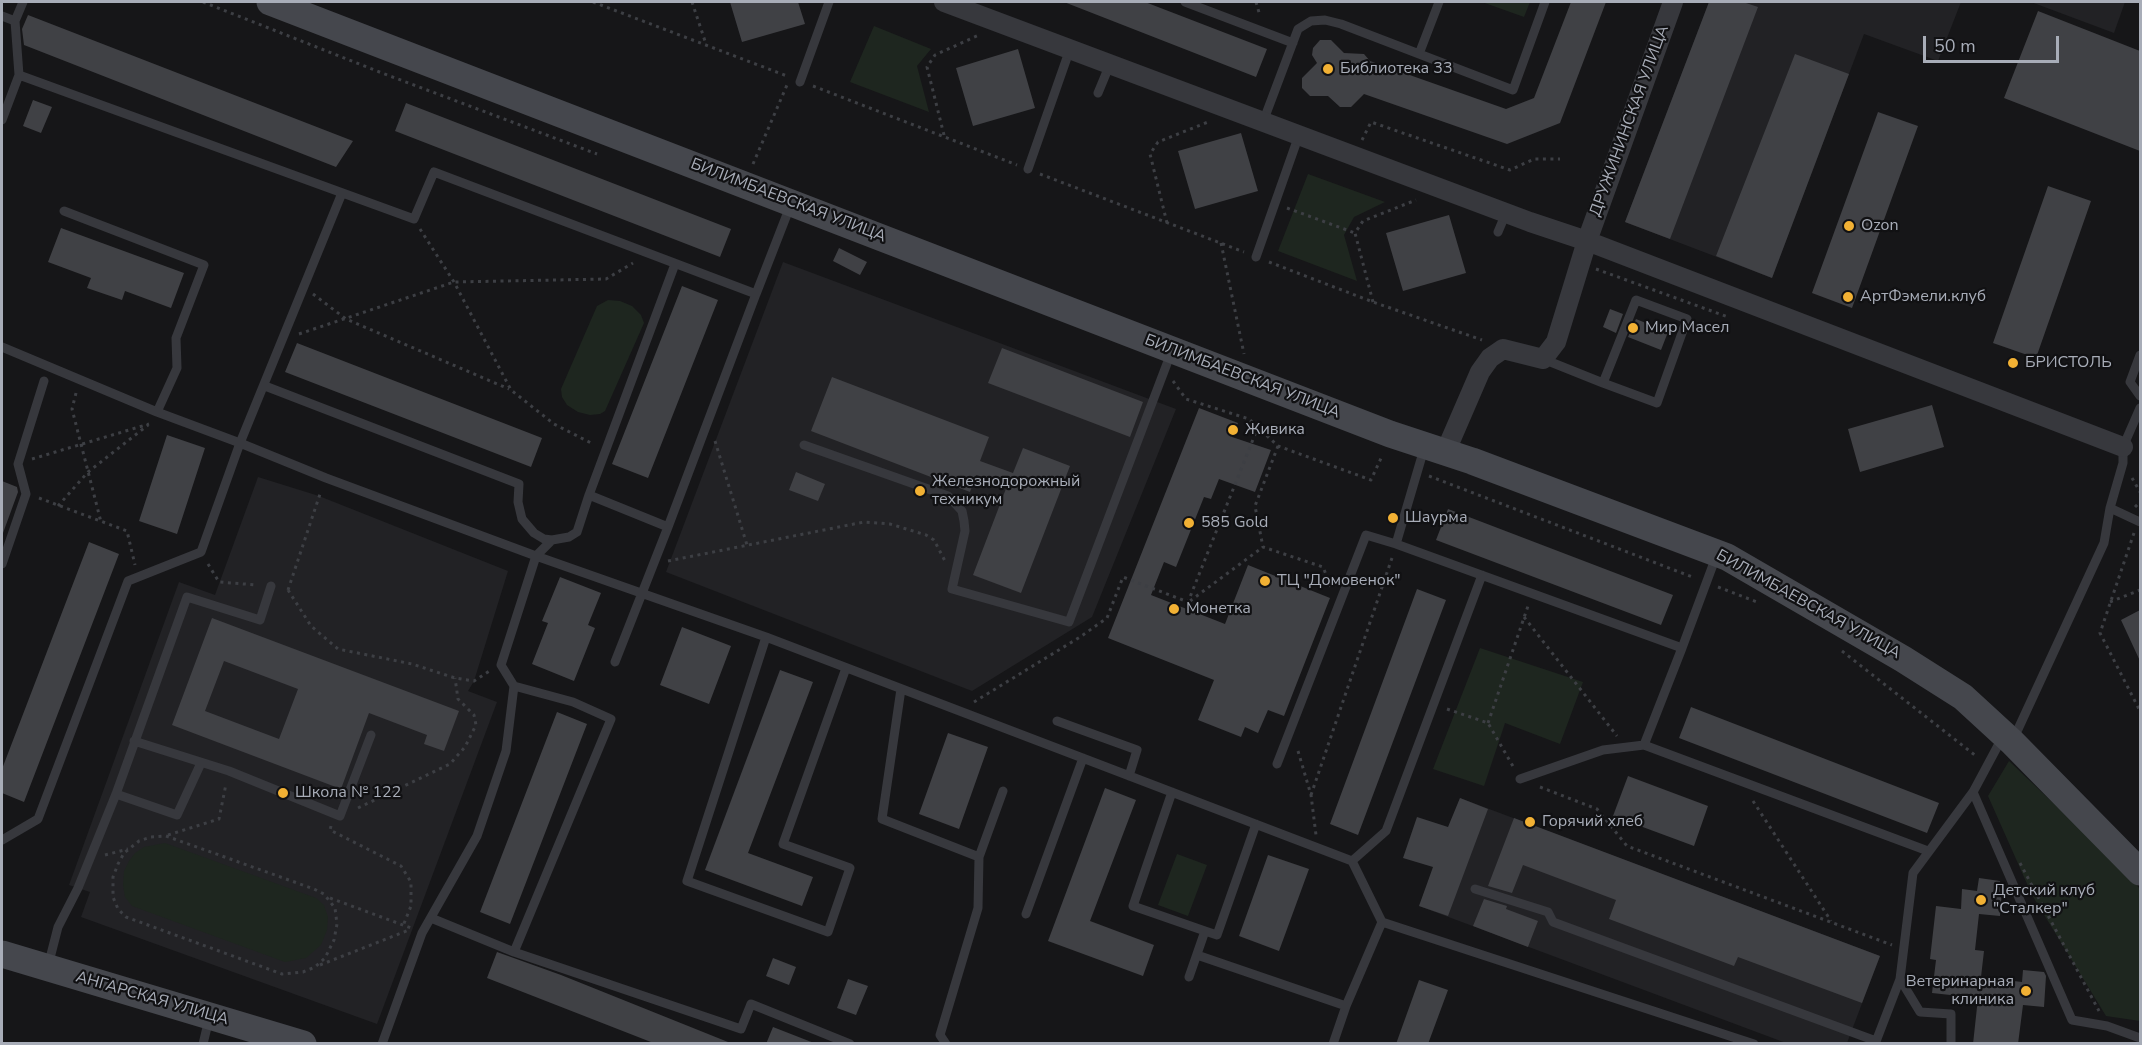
<!DOCTYPE html>
<meta charset="utf-8">
<style>
body{margin:0}
#map{position:relative;width:2142px;height:1045px;overflow:hidden;background:#161618;font-family:"Nunito Sans",sans-serif}
canvas{display:block}
.frame{position:absolute;inset:0;border:3px solid #a8adb8;pointer-events:none}
.scale{position:absolute;left:1923px;top:36px;width:136px;height:27px;box-sizing:border-box;border:3px solid #a8adb8;border-top:0;padding-left:8px;font-size:18px;line-height:21px;white-space:nowrap;color:#a8adb8;-webkit-text-stroke:4px #111113;paint-order:stroke}
</style>
<div id="map">
<canvas width="2142" height="1045"></canvas>
<div class="frame"></div>
<div class="scale">50 m</div>
</div>
<script>
const c = document.querySelector('canvas').getContext('2d');
c.lineJoin = 'round';
function paint(path, color) { c.fillStyle = color; c.fill(path, 'evenodd'); }
const poly = rows => new Path2D(rows.map(r => 'M' + r).join(''));
function trace(path, color, width, dash) { c.strokeStyle = color; c.lineWidth = width; c.lineCap = dash ? 'butt' : 'round'; c.setLineDash(dash || []); c.stroke(path); }
function label(font, color, halo, rows, align = 'center') {
  c.font = font + ' "Nunito Sans",sans-serif'; c.lineWidth = 4.5; c.setLineDash([]); c.textBaseline = 'middle'; c.strokeStyle = halo; c.fillStyle = color; for (const [text, x, y, turn = 0] of rows) {
    c.save(); c.translate(x, y); c.rotate((+turn || 0) * Math.PI / 180); c.textAlign = isNaN(turn) ? turn : align; if (halo) c.strokeText(text, 0, 0); c.fillText(text, 0, 0); c.restore();
  }
}
paint(poly([
 [1709,2,1961,2,1938,61,1864,34,1772,278,1625,222],
 [2031,2,2125,2,2114,33],
 [783,262,1176,409,1092,617,972,691,666,572],
 [258,477,319,496,508,571,474,681,468,691,497,702,377,1024,81,917,90,892,69,885,179,582,215,595],
 [1460,798,1880,956,1847,1043,1786,1043,1419,906]
]), '#222225');
paint(poly([
 [1482,2,1530,2,1524,17],
 [874,26,931,49,917,66,929,112,850,82],
 [1308,174,1385,202,1354,217,1344,235,1357,281,1278,251],
 [608,300,620,301,632,306,641,315,644,323,605,411,600,414,590,415,578,412,567,405,562,397,561,389,597,306],
 [1480,648,1583,682,1560,744,1505,723,1484,786,1433,769],
 [2009,761,2134,880,2140,890,2140,1021,2106,1016,2032,895,1988,796],
 [165,843,316,898,324,905,328,917,327,930,321,945,306,958,285,962,132,906,125,897,123,885,124,871,129,861,135,853,144,847],
 [1177,854,1207,865,1188,916,1158,905]
]), '#1e261f');
paint(poly([
 [730,2,798,2,805,24,742,42],
 [1064,2,1145,2,1267,49,1256,77],
 [1571,2,1606,2,1560,123,1507,144,1364,94,1351,107,1340,107,1328,96,1310,96,1302,88,1302,78,1317,63,1312,55,1313,48,1320,40,1331,40,1344,53,1364,54,1370,61,1506,109,1534,98],
 [1709,2,1743,2,1758,7,1670,239,1625,222],
 [2038,11,2140,51,2140,151,2004,98],
 [28,15,353,141,336,167,24,45,22,29],
 [1018,49,1035,108,973,126,956,68],
 [1795,54,1849,74,1772,278,1716,256],
 [33,100,52,107,41,133,23,126],
 [406,103,731,229,720,257,395,131],
 [1878,112,1918,126,1852,308,1812,293],
 [1241,133,1258,191,1195,209,1178,151],
 [2048,186,2091,201,2036,358,1993,343],
 [1449,215,1466,273,1403,291,1386,233],
 [61,228,184,273,171,308,125,291,122,300,87,288,91,278,48,262],
 [839,248,867,262,860,275,833,261],
 [682,286,718,300,648,478,612,464],
 [1610,309,1623,314,1616,333,1603,327],
 [1636,319,1668,332,1661,350,1628,337],
 [297,343,542,438,531,467,285,372],
 [1002,348,1143,402,1130,437,988,383],
 [832,377,989,437,980,461,1013,473,1023,448,1070,466,1021,593,973,575,1007,486,976,475,970,492,811,431],
 [1932,405,1944,447,1860,472,1848,429],
 [1199,408,1238,423,1232,437,1271,450,1255,492,1219,479,1211,499,1204,497,1176,567,1164,562,1151,595,1225,624,1248,565,1330,598,1284,716,1268,710,1258,733,1245,727,1241,737,1198,720,1214,680,1108,638],
 [167,435,205,448,177,534,139,521],
 [796,472,825,484,818,501,789,490],
 [2,481,17,487,18,492,3,533],
 [1448,509,1673,595,1661,625,1436,540],
 [89,542,119,554,24,802,2,793,2,769],
 [560,577,601,593,588,625,595,628,574,681,532,664,548,623,542,621],
 [1417,589,1446,600,1358,835,1330,824],
 [2140,610,2140,661,2121,620],
 [212,618,459,711,444,751,424,744,427,735,369,713,341,789,172,725],
 [224,661,298,689,279,739,205,711],
 [682,627,731,646,709,704,660,685],
 [780,670,813,682,748,853,813,877,802,906,705,870],
 [1691,707,1939,803,1927,833,1679,738],
 [557,712,587,724,510,924,480,912],
 [948,733,988,747,959,829,919,814],
 [1628,776,1708,806,1694,846,1613,816],
 [1105,788,1136,800,1090,921,1154,945,1143,976,1048,941],
 [1460,798,1488,809,1448,916,1419,906,1433,867,1403,858,1417,817,1448,827],
 [1514,818,1880,956,1862,1003,1738,957,1734,966,1609,919,1616,900,1523,865,1512,893,1488,886],
 [1268,855,1309,869,1279,951,1239,936],
 [1979,878,2000,881,2002,889,2000,916,1979,914,1975,950,1984,951,1981,977,2022,982,2023,970,2044,972,2046,976,2044,1007,2023,1005,2018,1044,1973,1044,1978,998,1932,993,1936,960,1930,959,1936,906,1961,909,1962,889,1977,891],
 [1484,899,1507,906,1506,909,1538,921,1528,947,1473,926],
 [497,952,561,975,733,1044,656,1044,487,978],
 [773,958,796,967,789,985,766,976],
 [848,979,868,986,856,1015,837,1008],
 [1419,980,1448,990,1428,1044,1396,1044],
 [773,1027,814,1043,814,1044,766,1044]
]), '#404145');
trace(poly([
 [203,2,382,73,597,154],
 [593,2,787,76],
 [692,2,706,44],
 [1256,2,1260,16],
 [813,86,1017,165],
 [944,135,927,67,935,55,979,35],
 [1362,140,1371,122,1510,170,1534,159,1560,159],
 [753,164,787,85],
 [1040,174,1244,252],
 [1287,208,1355,233],
 [1167,223,1150,154,1158,142,1208,122],
 [420,229,454,282,511,390,554,424,593,444],
 [1221,243,1244,354],
 [1269,262,1373,302,1482,340],
 [1596,269,1728,317],
 [313,294,346,319,509,389],
 [1373,302,1355,233,1363,221,1416,200],
 [299,334,454,282,606,279,633,263],
 [1173,381,1186,399,1249,419,1278,446,1371,480,1382,456],
 [76,393,72,409,101,522],
 [715,441,747,545],
 [1278,446,1255,506,1263,547,1323,567,1331,587],
 [32,459,149,424],
 [1429,476,1695,578],
 [2132,478,2140,492],
 [39,498,127,531,135,565],
 [58,506,88,472,148,425],
 [2135,507,2140,502],
 [2134,533,2100,633,2140,711],
 [668,561,864,522,890,524,926,535,934,540,945,561],
 [208,564,219,582,257,585],
 [1718,587,1757,602],
 [288,590,311,626,338,649,412,664,455,678,474,681,491,670],
 [288,590,321,491],
 [1190,601,1263,547],
 [2110,602,2140,590],
 [1524,617,1617,736],
 [1842,651,1976,756],
 [974,702,1080,637,1107,618,1123,577,1188,602,1258,427],
 [1447,709,1488,723,1514,768],
 [1488,723,1528,606],
 [1298,751,1311,795,1316,835],
 [1540,787,1597,809,1627,846,1892,945],
 [1311,795,1393,555],
 [1753,801,1831,921],
 [358,808,450,764,465,747,476,725,474,715,458,699,455,678],
 [331,826,330,830,401,866,411,882,411,906,403,926],
 [168,835,219,819,226,784],
 [166,836,314,889,324,894,335,908,337,924,334,940,325,958,315,967,303,972,282,974,126,917,118,909,113,897,113,877,118,864,124,853,139,841,151,837,166,836],
 [105,855,128,849],
 [2020,863,2099,1011],
 [330,898,411,928],
 [320,965,409,930]
]), '#3d3f44', 3, [3, 4.5]);
trace(poly([
 [1185,2,1293,43],
 [2,16,15,21,23,2],
 [15,21,19,75],
 [1419,54,1439,2],
 [800,82,829,2],
 [1098,93,1110,64],
 [2,120,19,75,414,219,434,172,756,294,791,204],
 [1263,122,1298,29,1311,21,1325,20,1341,24,1513,90,1545,2],
 [1028,169,1070,49],
 [64,211,204,265,176,338,177,368,157,412],
 [1498,232,1506,213],
 [1256,257,1299,135],
 [2,347,157,412,240,443,326,478,536,556,766,637,1352,861,1382,922,1754,1044],
 [2140,355,2130,382,2140,396],
 [1543,359,1603,383,1657,403,1687,319,1636,300,1603,383],
 [265,386,519,484,518,502,522,519,534,533,544,539,552,540],
 [804,445,948,496,962,511,964,521,965,531,952,589,1069,622,1171,353],
 [1424,449,1396,544,1682,648,1644,745,1928,851],
 [2110,508,2140,522],
 [668,527,589,495,675,264],
 [2,564,26,494,18,464,44,381],
 [766,637,687,881,828,932,850,868,783,844,846,668],
 [1682,648,1717,554],
 [615,662,668,527,756,294],
 [901,689,882,819,979,857,1003,791],
 [1057,721,1137,750,1129,776],
 [2013,740,2104,543,2110,508,2123,463,2123,447,2140,408],
 [134,741,229,771,340,816,371,735],
 [1277,764,1366,535,1396,544],
 [1520,779,1603,750,1644,745],
 [1172,792,1133,906,1205,931,1189,977],
 [1973,792,2072,1020,2107,1026,2140,1038],
 [116,794,177,815,201,763],
 [2,840,38,819,128,581,201,552,240,443,342,193],
 [1352,861,1386,831,1482,575],
 [1475,889,1548,912,1553,922,1876,1041],
 [1026,914,1083,758],
 [431,918,514,952,741,1029,751,1004,850,1044],
 [1205,931,1217,935,1256,824],
 [514,952,611,719,573,702,514,686,501,665,536,556,552,540,569,537,577,532,589,495],
 [1197,955,1346,1006],
 [48,966,58,927,78,888,116,794,187,597,260,620,271,586],
 [1900,979,1920,1012,1951,1014,1951,1044],
 [203,1044,209,1019],
 [382,1044,422,933,477,836,506,751,514,686],
 [946,1044,940,1035,978,908,979,857],
 [1333,1044,1346,1006,1382,922],
 [1875,1044,1900,979,1913,873,1973,792,2003,736]
]), '#37383d', 9);
trace(poly([
 [944,2,1530,222,1587,241,2123,447],
 [1445,453,1480,372,1490,358,1503,349,1543,359,1556,342,1587,241,1673,2]
]), '#37383d', 20);
trace(poly([
 [270,2,1390,434,1472,461,1727,557,1903,659,1963,697,2012,742,2140,872],
 [2,954,303,1044]
]), '#45474d', 27);
for (const [x, y, r, color] of [
 [1328,69,6,"#f2b134"],
 [1849,226,6,"#f2b134"],
 [1848,297,6,"#f2b134"],
 [1633,328,6,"#f2b134"],
 [2013,363,6,"#f2b134"],
 [1233,430,6,"#f2b134"],
 [920,491,6,"#f2b134"],
 [1393,518,6,"#f2b134"],
 [1189,523,6,"#f2b134"],
 [1265,581,6,"#f2b134"],
 [1174,609,6,"#f2b134"],
 [283,793,6,"#f2b134"],
 [1530,822,6,"#f2b134"],
 [1981,900,6,"#f2b134"],
 [2026,991,6,"#f2b134"]
]) { const dot = new Path2D(); dot.arc(x, y, r, 0, 2 * Math.PI); c.fillStyle = color; c.fill(dot); trace(dot, '#111113', 2); }
label('16px', '#a8adb8', '#111113', [
 ["Библиотека 33",1340,69],
 ["Ozon",1861,226],
 ["АртФэмели.клуб",1860,297],
 ["Мир Масел",1645,328],
 ["БРИСТОЛЬ",2025,363],
 ["Живика",1245,430],
 ["Железнодорожный",932,482],
 ["техникум",932,500],
 ["Шаурма",1405,518],
 ["585 Gold",1201,523],
 ["ТЦ \"Домовенок\"",1277,581],
 ["Монетка",1186,609],
 ["Школа № 122",295,793],
 ["Горячий хлеб",1542,822],
 ["Детский клуб",1993,891],
 ["\"Сталкер\"",1993,909],
 ["Ветеринарная",2014,982,"right"],
 ["клиника",2014,1000,"right"]
], 'left');
label('16px', '#a8adb8', '#111113', [
 ["ДРУЖИНИНСКАЯ УЛИЦА",1630,121,-70],
 ["БИЛИМБАЕВСКАЯ УЛИЦА",788,201,21],
 ["БИЛИМБАЕВСКАЯ УЛИЦА",1242,377,21],
 ["БИЛИМБАЕВСКАЯ УЛИЦА",1808,605,29],
 ["АНГАРСКАЯ УЛИЦА",152,999,16]
]);
</script>
